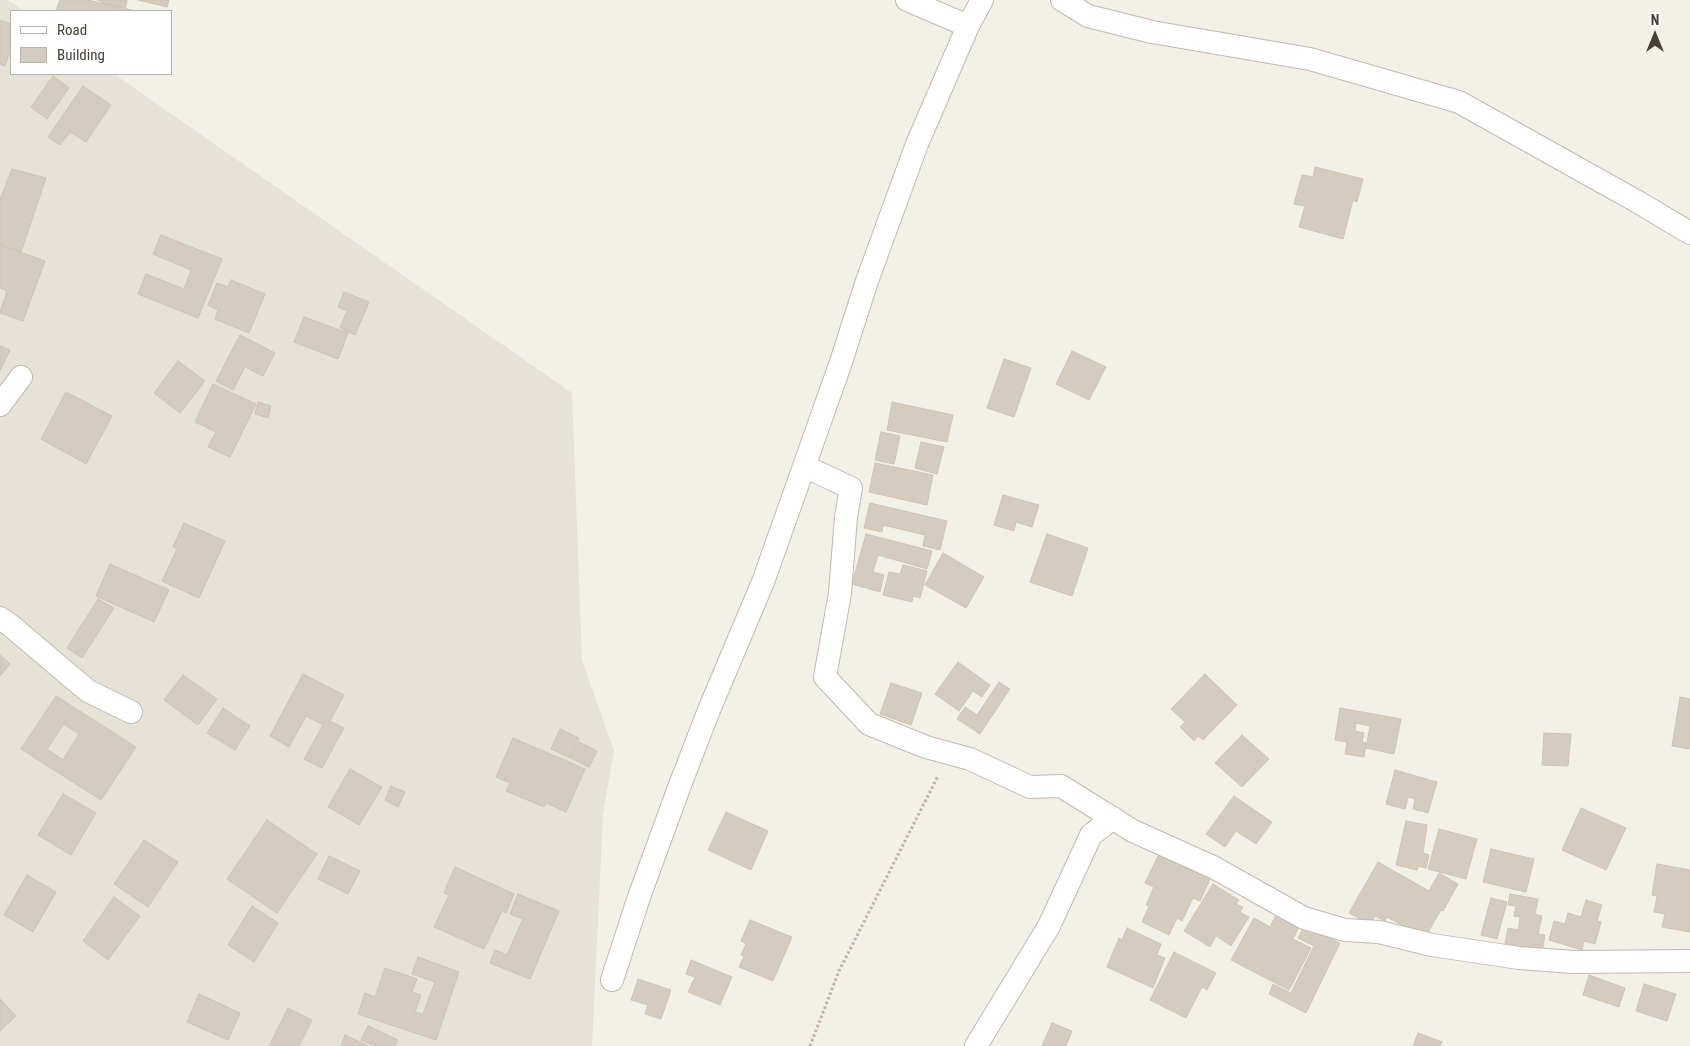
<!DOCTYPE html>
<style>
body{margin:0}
#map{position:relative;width:1690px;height:1046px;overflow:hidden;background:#f3f0e8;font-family:"Roboto Condensed",sans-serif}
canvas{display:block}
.legend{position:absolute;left:10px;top:10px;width:162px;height:65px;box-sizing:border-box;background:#fff;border:1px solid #b5b3af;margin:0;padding:6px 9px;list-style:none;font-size:15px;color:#464037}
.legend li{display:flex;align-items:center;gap:10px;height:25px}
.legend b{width:25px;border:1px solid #b5b3af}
.north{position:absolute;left:1630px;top:10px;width:50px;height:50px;-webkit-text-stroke:4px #fff;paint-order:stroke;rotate:0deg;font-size:14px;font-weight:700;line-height:20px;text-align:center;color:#464037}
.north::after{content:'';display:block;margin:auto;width:18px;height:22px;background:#464037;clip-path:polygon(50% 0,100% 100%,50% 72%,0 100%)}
</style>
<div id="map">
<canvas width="1690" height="1046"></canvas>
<ul class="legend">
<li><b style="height:6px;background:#fff"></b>Road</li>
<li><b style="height:14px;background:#d4ccbe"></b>Building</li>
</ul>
<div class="north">N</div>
</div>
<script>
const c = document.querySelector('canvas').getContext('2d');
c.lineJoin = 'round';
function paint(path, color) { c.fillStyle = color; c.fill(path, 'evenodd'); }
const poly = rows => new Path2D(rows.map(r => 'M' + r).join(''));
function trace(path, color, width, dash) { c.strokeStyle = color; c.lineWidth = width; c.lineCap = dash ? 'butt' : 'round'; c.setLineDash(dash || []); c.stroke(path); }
paint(poly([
 [0,0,8,0,24,11,11,11,11,74,114,74,572,393,582,660,614,751,603,814,592,1046,0,1046]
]), '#e6e2d6');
const building = poly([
 [60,0,88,0,136,11,56,11,60,0],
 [97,0,127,0,125,10,105,3,97,0],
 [138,0,169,0,167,7,138,0],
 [0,20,11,24,11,55,9,54,5,66,0,64,0,20],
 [53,76,69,88,47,119,31,107,53,76],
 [83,86,111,105,86,142,70,132,60,145,48,137,83,86],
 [1315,167,1363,179,1357,202,1353,200,1343,239,1299,227,1305,206,1294,204,1302,175,1313,177,1315,167],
 [12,169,46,178,21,252,0,244,0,200,12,169],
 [161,235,222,259,198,318,138,294,146,274,184,289,191,270,153,254,161,235],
 [0,245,45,261,23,321,0,313,7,291,0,288,0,245],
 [231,280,265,294,249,333,215,319,218,310,208,305,217,283,228,287,231,280],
 [344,292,369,302,355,335,340,328,347,311,338,307,344,292],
 [304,317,348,333,338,359,294,342,304,317],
 [240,335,275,353,263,376,245,367,233,390,216,381,240,335],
 [0,346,10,350,0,371,0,346],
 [1072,351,1106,367,1089,400,1056,384,1072,351],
 [1004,359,1031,368,1014,417,987,408,1004,359],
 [178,361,205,381,180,413,154,393,178,361],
 [213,384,256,404,230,457,208,447,216,432,195,422,213,384],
 [66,392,112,416,86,464,41,439,66,392],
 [258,402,271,406,268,418,255,414,258,402],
 [892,402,953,415,947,442,887,430,892,402],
 [881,432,900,436,894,464,875,460,881,432],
 [921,442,944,447,937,474,915,468,921,442],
 [875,463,933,475,927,505,869,492,875,463],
 [1003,495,1039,505,1032,527,1016,522,1014,531,994,525,1003,495],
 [870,503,947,521,940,550,923,546,925,535,883,525,882,532,864,528,870,503],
 [184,523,225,541,199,598,162,581,177,549,173,547,184,523],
 [866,534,932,551,927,569,878,555,873,572,884,575,880,592,852,584,866,534],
 [1047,534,1088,548,1072,596,1030,582,1047,534],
 [943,553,984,577,966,608,925,585,943,553],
 [110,564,169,590,154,622,96,596,110,564],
 [903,565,927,571,920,598,913,596,912,602,883,595,889,572,900,574,903,565],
 [98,599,114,608,82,658,67,648,98,599],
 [0,655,10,664,0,676,0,655],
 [958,662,990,685,982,697,973,691,959,711,935,694,958,662],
 [303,674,344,695,330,721,344,728,322,768,304,759,323,725,306,716,289,747,270,736,303,674],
 [1205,674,1237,705,1203,740,1198,736,1194,741,1180,727,1185,722,1171,709,1205,674],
 [183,675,217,699,198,725,164,700,183,675],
 [999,682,1010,689,980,734,957,719,965,707,977,715,999,682],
 [891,683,922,693,911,725,880,714,891,683],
 [56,696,136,747,101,800,21,749,56,696],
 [64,724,79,734,63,760,47,749,64,724],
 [1680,697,1690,699,1690,749,1672,746,1680,697],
 [223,708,250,726,235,750,207,733,223,708],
 [1340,708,1401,719,1394,754,1366,748,1370,726,1356,723,1355,731,1364,733,1362,742,1366,743,1364,757,1345,754,1347,742,1335,740,1340,708],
 [560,729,579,738,570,758,551,749,560,729],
 [1544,733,1571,734,1568,766,1542,765,1544,733],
 [1242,735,1269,759,1242,787,1215,763,1242,735],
 [513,738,585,769,566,812,546,803,544,807,506,791,510,783,496,777,513,738],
 [579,742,597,751,589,767,571,758,579,742],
 [350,769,382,787,359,825,328,807,350,769],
 [1395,770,1437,782,1428,813,1413,809,1415,799,1408,797,1405,809,1386,804,1395,770],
 [391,786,405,792,398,807,385,800,391,786],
 [63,794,96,813,71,855,38,835,63,794],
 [1234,796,1272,822,1256,844,1236,831,1225,847,1206,834,1234,796],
 [1581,808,1626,828,1606,870,1562,850,1581,808],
 [726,812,768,831,751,870,708,850,726,812],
 [267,820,317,854,277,913,227,879,267,820],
 [1406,821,1427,825,1423,853,1429,855,1426,868,1418,866,1417,870,1396,865,1406,821],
 [1439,829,1477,839,1466,879,1428,869,1439,829],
 [144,840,178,862,148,907,114,884,144,840],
 [1491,849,1534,859,1526,892,1483,882,1491,849],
 [1160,852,1212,875,1200,901,1193,898,1182,921,1177,918,1169,935,1142,922,1149,906,1146,905,1154,887,1145,883,1160,852],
 [329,856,360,871,348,894,318,879,329,856],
 [1378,862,1429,891,1439,873,1458,884,1443,911,1441,910,1425,937,1387,917,1385,921,1375,916,1370,924,1349,913,1378,862],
 [1657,864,1690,870,1690,932,1662,927,1665,914,1654,912,1657,896,1652,895,1657,864],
 [455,867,514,894,506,913,502,911,484,949,434,927,449,895,444,893,455,867],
 [27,875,56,892,33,932,4,915,27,875],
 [1213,884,1239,900,1236,904,1243,907,1240,912,1249,917,1231,946,1216,936,1210,947,1184,931,1213,884],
 [518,894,559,911,530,979,490,963,495,950,507,955,523,919,510,914,518,894],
 [1510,894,1538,899,1535,914,1542,916,1538,934,1545,935,1542,952,1505,944,1508,928,1518,930,1520,917,1514,916,1516,906,1508,905,1510,894],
 [114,897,140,916,108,960,83,941,114,897],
 [1491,898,1507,902,1497,939,1481,935,1491,898],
 [1586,900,1602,905,1597,921,1601,922,1595,944,1584,941,1582,950,1549,940,1554,921,1565,924,1568,913,1581,917,1586,900],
 [252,906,278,923,254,962,228,945,252,906],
 [1277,913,1300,925,1293,939,1311,948,1289,990,1231,960,1254,918,1270,927,1277,913],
 [750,920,792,937,773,981,739,967,744,956,741,955,746,944,741,941,750,920],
 [1305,925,1340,943,1306,1013,1269,994,1273,984,1291,993,1314,946,1298,938,1305,925],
 [1127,928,1161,944,1157,955,1165,958,1153,988,1107,967,1119,938,1122,940,1127,928],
 [1174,952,1216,973,1207,990,1202,987,1186,1018,1150,1000,1174,952],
 [418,957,459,972,436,1040,358,1014,365,993,375,997,385,968,417,979,412,992,421,995,415,1012,423,1014,435,982,412,974,418,957],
 [691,960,732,977,720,1005,688,992,695,977,686,974,691,960],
 [1589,975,1625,988,1619,1007,1583,995,1589,975],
 [638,979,671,990,661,1019,645,1014,648,1005,631,1000,638,979],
 [1644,984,1676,994,1667,1021,1636,1011,1644,984],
 [199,994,240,1013,228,1040,187,1022,199,994],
 [0,999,16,1016,0,1031,0,999],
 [288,1008,312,1020,299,1046,269,1046,288,1008],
 [1052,1023,1072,1031,1066,1046,1042,1046,1052,1023],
 [368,1026,398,1040,395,1046,375,1046,361,1040,368,1026],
 [1418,1033,1442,1042,1440,1046,1413,1046,1418,1033],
 [345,1035,369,1046,341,1046,345,1035]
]);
paint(building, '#d4ccbe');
trace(building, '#cec3b2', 1);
const minor = poly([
 [907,0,968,26],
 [1062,0,1088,16,1152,32,1310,59,1459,102,1638,202,1690,233],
 [0,405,21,377],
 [804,466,851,488,846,517,840,593,825,677,869,724,926,747,970,759,1030,787,1061,786,1133,831,1213,867,1304,918,1345,930,1379,932,1432,945,1519,958,1573,962,1690,961],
 [0,618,10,625,88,691,131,712],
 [612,980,639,897,680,785,709,710,763,582,840,365,867,281,917,144,968,26,982,0],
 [976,1046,1049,926,1091,835,1113,818]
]);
trace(minor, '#c1baae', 24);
trace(poly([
 [810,1046,839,971,938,776]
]), '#beb39e', 3, [2.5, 2.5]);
trace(minor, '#fff', 22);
</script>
